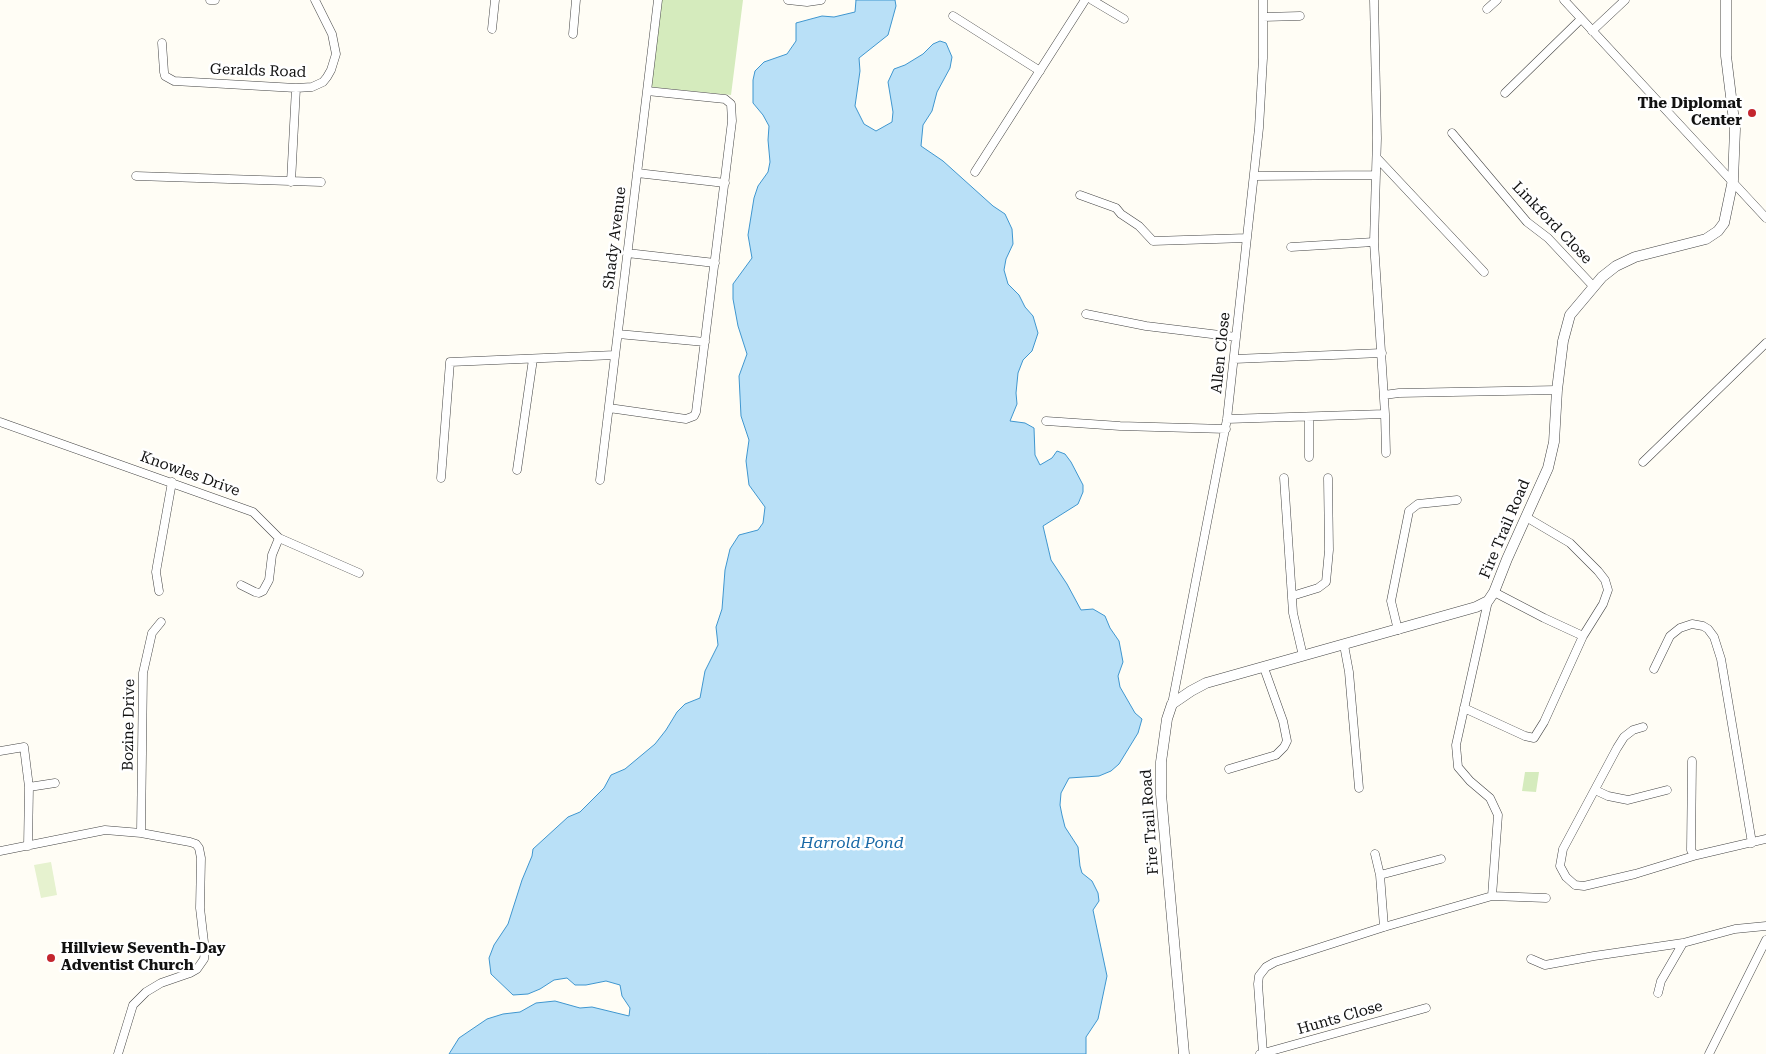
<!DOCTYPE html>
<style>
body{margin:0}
canvas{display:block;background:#fffdf5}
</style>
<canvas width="1766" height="1054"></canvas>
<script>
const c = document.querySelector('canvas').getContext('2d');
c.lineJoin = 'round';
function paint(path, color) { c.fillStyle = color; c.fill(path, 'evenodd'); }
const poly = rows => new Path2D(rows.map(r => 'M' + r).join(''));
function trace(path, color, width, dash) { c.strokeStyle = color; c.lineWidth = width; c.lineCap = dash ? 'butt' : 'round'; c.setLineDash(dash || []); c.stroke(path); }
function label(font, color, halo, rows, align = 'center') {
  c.font = font + ' "Roboto Serif",serif'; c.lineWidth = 5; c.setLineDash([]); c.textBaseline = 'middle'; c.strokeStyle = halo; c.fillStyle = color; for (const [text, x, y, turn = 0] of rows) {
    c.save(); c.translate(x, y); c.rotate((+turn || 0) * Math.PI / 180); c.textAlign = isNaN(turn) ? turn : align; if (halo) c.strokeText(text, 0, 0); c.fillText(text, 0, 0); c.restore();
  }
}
paint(poly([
 [662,0,743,0,731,95,651,87],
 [1525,772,1539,772,1536,792,1522,791]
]), '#d5ebbd');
paint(poly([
 [51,862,57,895,41,898,34,865]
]), '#e6f2cf');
const water = poly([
 [856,0,895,0,896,6,888,35,859,58,860,71,855,106,864,124,876,131,892,122,893,112,888,82,894,69,905,65,923,54,933,44,940,41,946,43,952,57,950,68,937,92,932,111,923,125,921,146,943,161,993,206,1005,214,1012,229,1013,244,1006,259,1004,270,1008,284,1019,295,1025,307,1033,316,1038,333,1032,351,1023,360,1018,373,1016,393,1017,404,1010,421,1025,423,1034,428,1035,455,1040,465,1052,458,1057,451,1065,454,1071,462,1083,485,1083,492,1078,504,1043,526,1051,560,1067,584,1081,610,1093,609,1105,616,1110,628,1119,641,1123,662,1118,676,1120,687,1135,713,1142,719,1138,733,1119,764,1111,771,1099,776,1069,778,1061,793,1060,805,1062,815,1065,827,1078,847,1080,866,1082,873,1092,881,1098,893,1099,901,1093,910,1107,976,1098,1019,1086,1037,1086,1054,449,1054,459,1038,487,1019,503,1014,520,1012,536,1003,555,1001,580,1008,592,1007,629,1016,630,1008,622,996,620,985,606,981,586,985,575,985,567,978,554,980,540,989,528,994,513,995,491,974,489,958,494,945,508,924,522,880,532,856,533,849,568,817,580,812,604,788,611,775,625,769,655,744,666,730,677,712,685,704,700,698,705,671,718,645,716,627,722,609,725,570,730,549,739,535,758,530,763,523,765,507,749,485,746,461,749,440,741,416,739,376,747,354,738,326,733,299,733,284,752,258,748,235,754,198,758,186,768,172,770,162,768,140,769,126,763,115,753,103,753,80,755,71,764,62,787,54,796,41,796,23,822,16,834,17,855,12,856,0]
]);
paint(water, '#b9e0f7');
trace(water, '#3f96cf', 1);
const minor = poly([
 [210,0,215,0],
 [788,0,807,2,821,0],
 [1092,0,1124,19],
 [1374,0,1377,138,1374,242,1385,414,1386,453],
 [1564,0,1766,218],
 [1487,9,1497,0],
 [953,16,1040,71],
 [1263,17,1300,16],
 [492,29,495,0],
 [1592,31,1625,0],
 [573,34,576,0],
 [162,43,164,72,165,76,174,81,296,88,312,87,323,82,327,77,331,70,336,54,332,34,315,0],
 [1505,93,1581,19],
 [1452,133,1527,222,1548,238,1593,286],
 [1377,158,1484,272],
 [975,172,1085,0],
 [637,173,725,183],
 [136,176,321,182],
 [1254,176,1376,175],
 [291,182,296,88],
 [1080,195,1116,208,1121,214,1139,226,1153,241,1247,238],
 [1291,247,1374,242],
 [627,253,715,263],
 [1086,314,1146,326,1236,337],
 [618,334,705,342],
 [1234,359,1382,353],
 [1384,395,1399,393,1557,390],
 [609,408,686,419,694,416,696,412,732,121,731,104,725,99,647,91],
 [1309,417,1309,457],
 [1227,419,1385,414],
 [1046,421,1120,426,1226,429],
 [0,422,253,512,279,538,359,573],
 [1643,462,1766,343],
 [517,470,533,359],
 [441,478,450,362,615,355],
 [1284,478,1293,613,1303,656],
 [600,480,658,0],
 [241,585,255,592,259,593,263,591,269,580,272,555,279,538],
 [159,591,156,572,157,566,172,482],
 [1494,592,1544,618,1583,636],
 [1292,596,1318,588,1326,582,1329,550,1328,478],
 [1488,601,1456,745,1458,767,1470,781,1490,798,1498,815,1492,896],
 [1398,630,1391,601,1409,511,1418,504,1457,500],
 [1344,645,1349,672,1359,788],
 [1654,669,1670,636,1680,628,1692,624,1703,626,1708,629,1714,637,1721,659,1752,843],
 [1172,704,1227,419,1259,128,1263,58,1263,0],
 [1464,708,1525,736,1534,738,1544,722,1583,636,1603,604,1608,590,1605,580,1598,571,1570,543,1526,517],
 [1643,727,1633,730,1624,737,1617,748,1563,849,1560,866,1566,877,1575,885,1584,886,1635,874,1697,855],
 [0,751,24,747,29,787,28,846],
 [1692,761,1691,850,1693,853,1697,855,1766,839],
 [1229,769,1276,755,1284,747,1287,741,1283,721,1264,668],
 [29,787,55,783],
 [1595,790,1608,796,1628,800,1667,790],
 [141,833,143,673,152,633,161,622],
 [0,851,105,830,141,833,190,842,196,844,199,848,201,858,200,908,205,951,204,959,197,969,190,973,161,983,146,992,133,1005,118,1054],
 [1375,854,1380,875],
 [1384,927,1380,875,1441,859],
 [1531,959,1545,965,1594,956,1683,943,1735,929,1766,926],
 [1658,993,1661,981,1683,943],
 [1263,1053,1258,984,1259,976,1266,967,1275,962,1384,927,1492,896,1546,898],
 [1260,1054,1426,1008],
 [1709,1054,1766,940]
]);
const tertiary = poly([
 [1184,1054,1161,794,1161,762,1167,719,1172,704,1191,691,1206,683,1476,607,1488,601,1494,592,1507,559,1548,468,1554,442,1557,390,1563,341,1570,315,1602,277,1616,266,1635,257,1706,239,1718,231,1724,223,1733,180,1735,129,1726,56,1726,0]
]);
trace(minor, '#444', 9);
trace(tertiary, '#444', 11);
trace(minor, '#fff', 8);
trace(tertiary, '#fff', 10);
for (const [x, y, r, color] of [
 [1752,113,5,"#c4262e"],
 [51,958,5,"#c4262e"]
]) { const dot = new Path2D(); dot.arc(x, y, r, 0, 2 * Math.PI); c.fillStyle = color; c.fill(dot); trace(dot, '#fff', 2); }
label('15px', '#111', '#fff', [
 ["Geralds Road",258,71,2],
 ["Linkford Close",1552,223,46],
 ["Shady Avenue",615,238,-83],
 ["Allen Close",1221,353,-84],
 ["Knowles Drive",190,474,20],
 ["Fire Trail Road",1505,529,-67],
 ["Bozine Drive",129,725,-89],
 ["Fire Trail Road",1150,822,-94],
 ["Hunts Close",1340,1018,-16]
]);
label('bold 15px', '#111', '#fff', [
 ["The Diplomat",1742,104],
 ["Center",1742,121],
 ["Hillview Seventh-Day",61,949,"left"],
 ["Adventist Church",61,966,"left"]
], 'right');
label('italic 16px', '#1768a6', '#fff', [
 ["Harrold Pond",852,843]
]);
</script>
